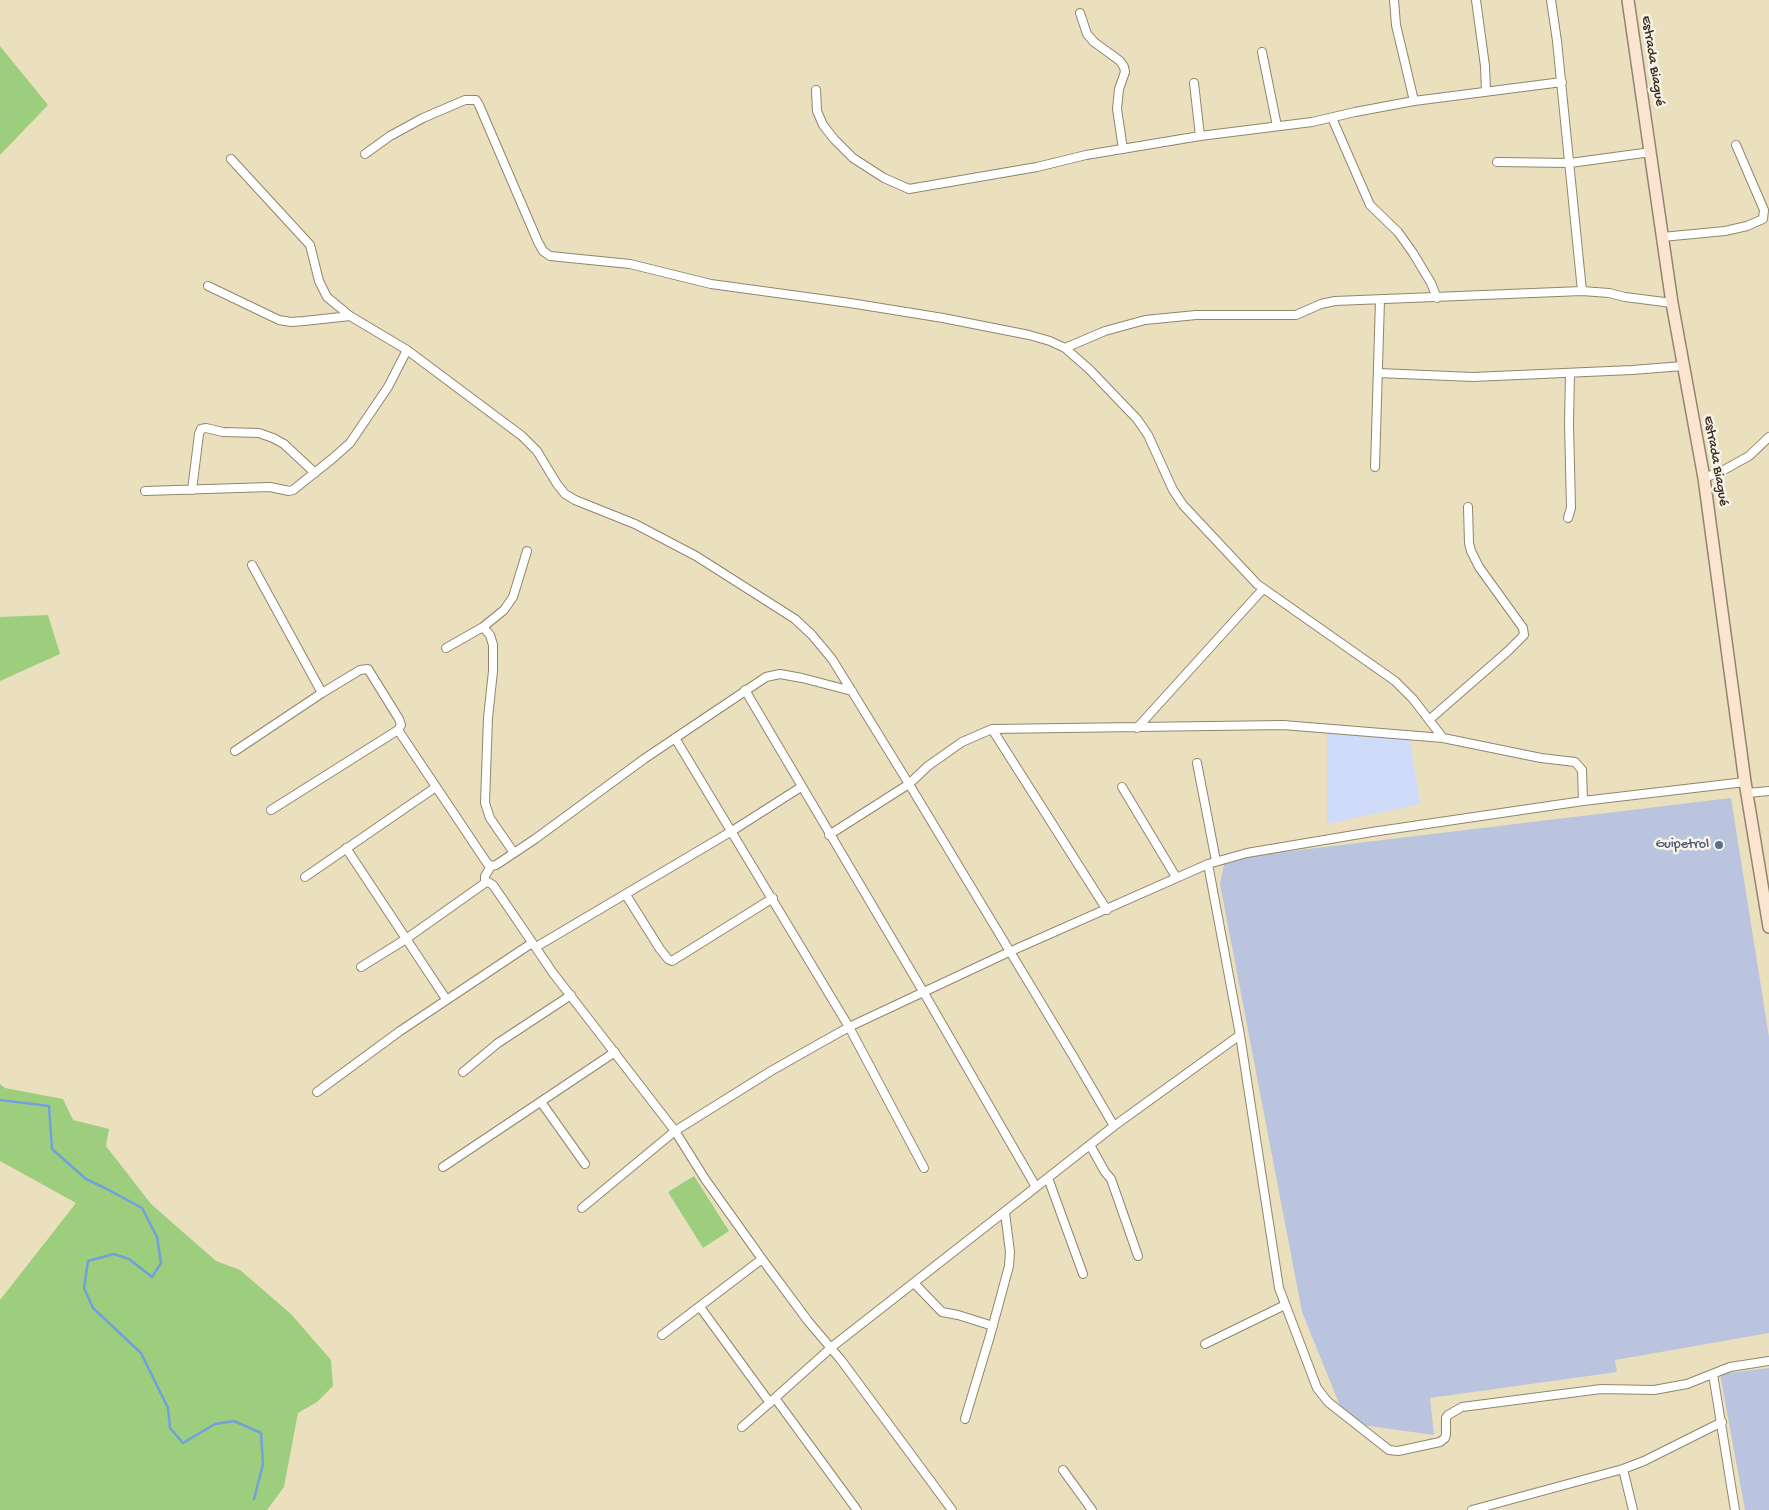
<!DOCTYPE html>
<meta charset="utf-8">
<style>
body{margin:0}
canvas{display:block;background:#eae0be}
</style>
<canvas width="1769" height="1510"></canvas>
<script>
const c = document.querySelector('canvas').getContext('2d');
c.lineJoin = 'round';
function paint(path, color) { c.fillStyle = color; c.fill(path, 'evenodd'); }
const poly = rows => new Path2D(rows.map(r => 'M' + r).join(''));
function trace(path, color, width, dash) { c.strokeStyle = color; c.lineWidth = width; c.lineCap = dash ? 'butt' : 'round'; c.setLineDash(dash || []); c.stroke(path); }
function label(font, color, halo, rows, align = 'center') {
  c.font = font + ' "Gochi Hand",sans-serif'; c.lineWidth = 5; c.setLineDash([]); c.textBaseline = 'middle'; c.strokeStyle = halo; c.fillStyle = color; for (const [text, x, y, turn = 0] of rows) {
    c.save(); c.translate(x, y); c.rotate((+turn || 0) * Math.PI / 180); c.textAlign = isNaN(turn) ? turn : align; if (halo) c.strokeText(text, 0, 0); c.fillText(text, 0, 0); c.restore();
  }
}
paint(poly([
 [1327,733,1410,740,1420,804,1327,824]
]), '#d0daf9');
paint(poly([
 [1731,798,1769,1037,1769,1333,1615,1360,1617,1372,1430,1398,1434,1435,1347,1423,1302,1312,1220,884,1225,859],
 [1769,1368,1769,1510,1745,1510,1720,1374]
]), '#bac4de');
paint(poly([
 [0,46,48,105,0,155],
 [48,615,60,654,0,681,0,617],
 [0,1084,5,1088,63,1099,73,1120,109,1129,106,1146,151,1204,216,1261,240,1270,291,1314,331,1360,333,1386,317,1402,298,1413,284,1487,267,1510,0,1510,0,1300,76,1203,0,1161],
 [694,1176,729,1231,703,1248,668,1192]
]), '#9cce7e');
trace(poly([
 [0,1100,49,1106,52,1149,86,1179,107,1189,142,1208,157,1237,161,1263,152,1277,129,1259,114,1254,88,1261,84,1288,93,1308,141,1353,168,1408,170,1428,183,1443,215,1424,234,1421,261,1433,263,1464,254,1499]
]), '#71a1db', 2.5);
const minor = poly([
 [1394,0,1396,25,1414,101],
 [1476,0,1485,66,1486,91],
 [1551,0,1557,41,1582,291],
 [1080,13,1087,34,1094,42,1120,61,1124,67,1125,72,1119,89,1117,109,1123,149],
 [1262,52,1277,126],
 [1194,83,1200,136],
 [816,90,817,111,823,125,834,139,853,158,884,178,909,189,1037,167,1086,155,1200,136,1312,122,1355,112,1414,101,1562,82],
 [1332,118,1370,205,1398,232,1413,253,1431,283,1437,298],
 [365,154,390,136,423,118,465,100,476,100,479,105,538,242,543,251,550,256,630,264,711,284,850,303,943,318,1029,335,1050,341,1065,348,1089,369,1137,419,1148,435,1173,490,1183,505,1257,584,1395,681,1413,699,1443,738],
 [231,159,310,245,319,281,327,297,350,316,407,350,522,436,537,451,557,484,565,494,575,500,635,524,696,556,795,619,812,635,832,659,909,784,1073,1056,1114,1126],
 [1497,162,1570,163,1651,152],
 [1662,237,1725,231,1747,226,1763,219,1764,210,1736,145],
 [208,286,279,320,291,322,304,321,350,316],
 [1065,348,1105,331,1145,320,1196,315,1296,315,1321,304,1335,301,1582,291,1609,293,1625,297,1672,303],
 [1378,373,1473,377,1632,370,1683,366],
 [1375,467,1380,300],
 [1704,478,1722,471,1749,456,1769,437],
 [192,490,199,434,201,429,206,428,223,432,259,433,273,438,284,444,315,473],
 [145,491,270,487,289,491,293,490,332,459,350,443,388,387,407,350],
 [1568,518,1571,508,1569,424,1570,373],
 [252,565,322,693],
 [483,627,490,635,493,645,493,671,488,718,485,803,490,818,514,853],
 [446,648,483,627,504,610,513,597,527,551],
 [745,690,924,993,1036,1187],
 [1429,720,1508,651,1524,635,1523,628,1479,567,1471,551,1469,543,1468,507],
 [1137,728,1263,589],
 [992,729,1107,910],
 [675,738,849,1027,924,1168],
 [235,751,322,693,360,670,368,669,399,719,401,725,398,730,487,863,491,866],
 [1197,763,1216,861],
 [1122,787,1176,877],
 [1747,793,1769,791],
 [271,810,398,730],
 [829,835,909,784,928,766,962,742,992,729,1283,725,1443,738,1541,758,1575,762,1582,770,1583,801],
 [346,848,446,999],
 [1208,864,1240,1035,1279,1288,1317,1388,1328,1402,1389,1450,1398,1451,1440,1442,1445,1438,1446,1434,1446,1418,1448,1415,1462,1407,1601,1389,1654,1390,1687,1384,1730,1367,1769,1361],
 [305,877,436,787],
 [485,883,485,876,491,866,496,865,535,839,644,759,766,677,780,674,802,678,852,691],
 [626,895,660,949,668,959,672,961,773,898],
 [536,947,732,831,801,787],
 [361,967,406,939,485,883,488,882,493,885,553,973,675,1131,705,1179,762,1259,808,1321,841,1360,952,1510],
 [463,1072,498,1043,571,995],
 [317,1092,400,1031,532,943],
 [541,1102,585,1164],
 [1090,1145,1105,1172,1111,1179,1138,1256],
 [443,1167,615,1052],
 [1048,1178,1083,1274],
 [582,1208,675,1131,771,1071,808,1050,849,1027,1009,952,1208,864,1247,853,1372,832,1583,801,1745,782],
 [914,1283,942,1312,958,1315,993,1326],
 [700,1307,770,1403],
 [662,1335,762,1259],
 [1205,1344,1285,1305],
 [1713,1374,1735,1510],
 [775,1398,833,1346,1114,1126,1240,1035],
 [965,1419,990,1336,1009,1266,1010,1252,1005,1213],
 [742,1427,775,1398,857,1510],
 [1623,1469,1633,1510],
 [1063,1470,1092,1510],
 [1472,1510,1623,1469,1644,1461,1722,1422]
]);
const secondary = poly([
 [1628,0,1672,303,1704,478,1745,782,1769,927]
]);
trace(minor, '#92856e', 10);
trace(secondary, '#92856e', 14);
trace(minor, '#fff', 8);
trace(secondary, '#fce5d0', 11);
for (const [x, y, r, color] of [
 [1719,845,5,"#5c6f8a"]
]) { const dot = new Path2D(); dot.arc(x, y, r, 0, 2 * Math.PI); c.fillStyle = color; c.fill(dot); trace(dot, '#f7f3e8', 2); }
label('14px', '#3b2a1e', '#f7f3e8', [
 ["Estrada Biagué",1652,61,81],
 ["Estrada Biagué",1715,461,80]
]);
label('14px', '#4e5e75', '#f7f3e8', [
 ["Guipetrol",1709,845]
], 'right');
</script>
